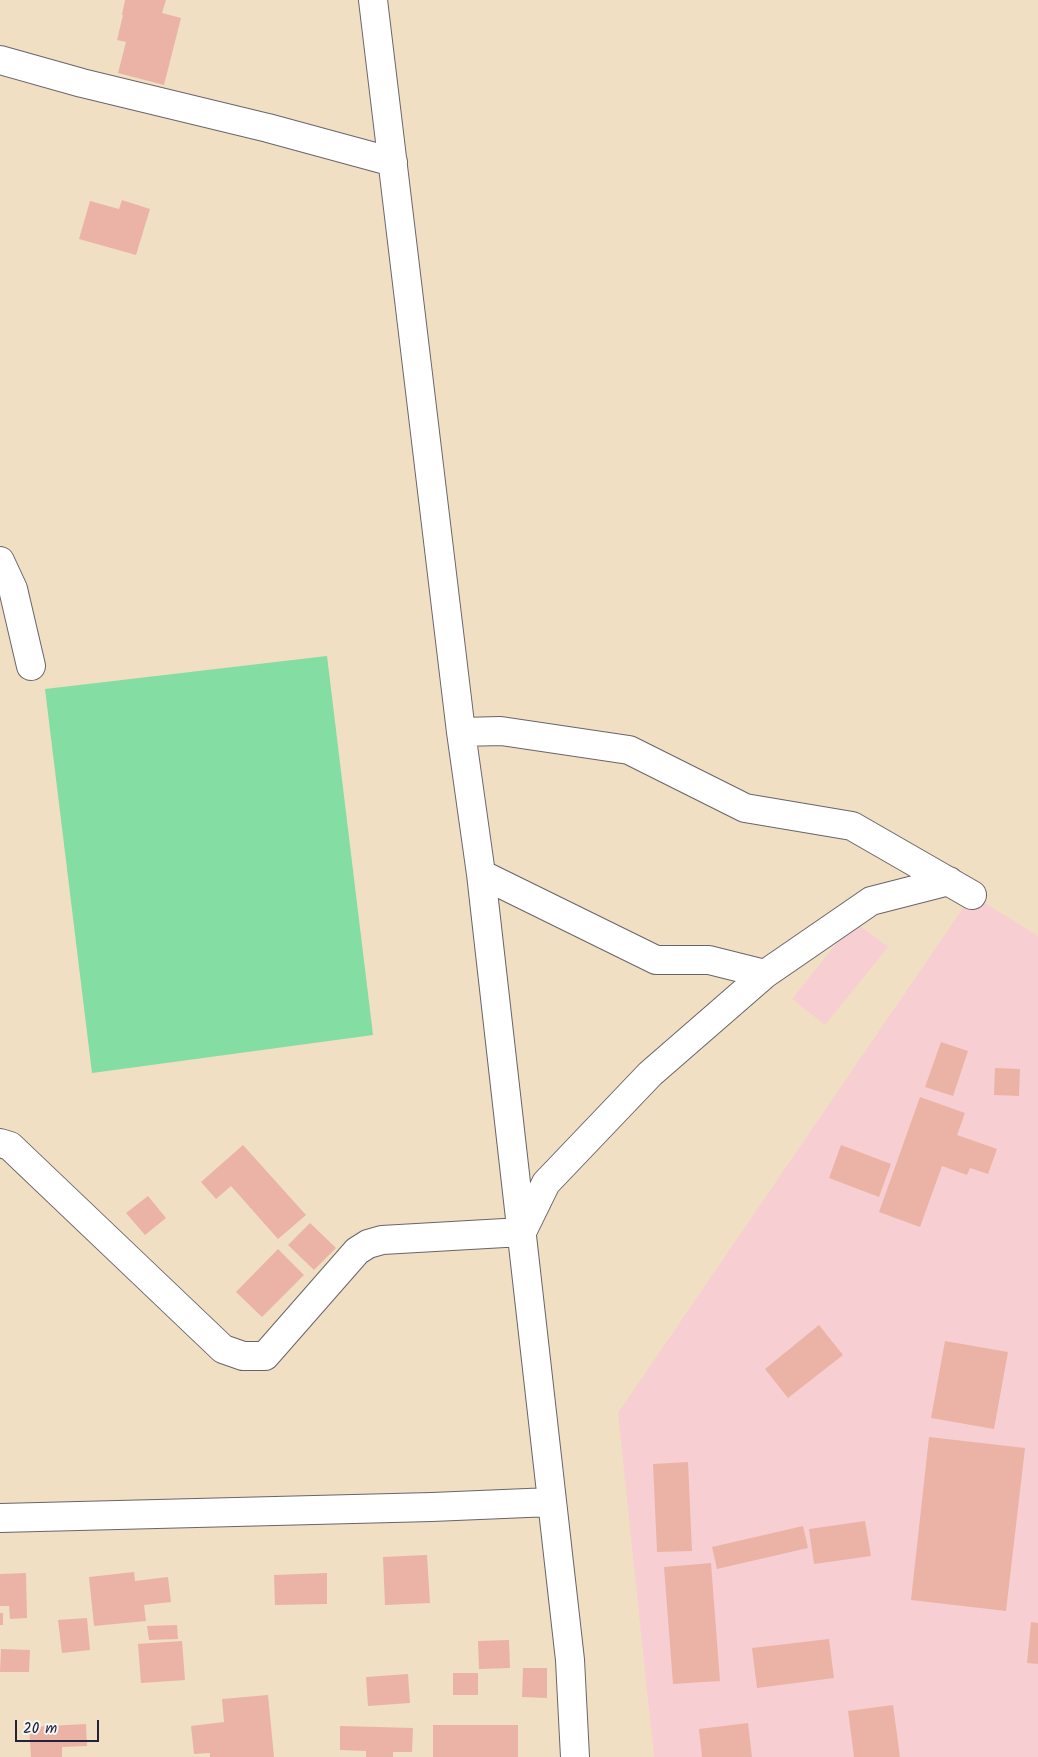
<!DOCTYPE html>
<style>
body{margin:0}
#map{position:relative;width:1038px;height:1757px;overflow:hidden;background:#f0dfc2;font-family:Kalam,sans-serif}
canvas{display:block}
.scale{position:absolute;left:15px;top:1720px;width:84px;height:22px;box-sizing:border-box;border:2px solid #22223b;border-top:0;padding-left:6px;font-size:15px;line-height:18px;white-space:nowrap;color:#22223b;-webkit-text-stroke:4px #f6f6f2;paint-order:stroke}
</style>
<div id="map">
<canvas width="1038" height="1757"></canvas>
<div class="scale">20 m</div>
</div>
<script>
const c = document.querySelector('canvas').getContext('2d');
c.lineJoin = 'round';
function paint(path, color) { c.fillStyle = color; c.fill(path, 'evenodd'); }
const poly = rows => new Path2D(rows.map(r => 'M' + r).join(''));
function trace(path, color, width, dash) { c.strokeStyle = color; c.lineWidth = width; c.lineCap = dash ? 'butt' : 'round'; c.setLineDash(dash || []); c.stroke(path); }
paint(poly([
 [972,895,1038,936,1038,1757,654,1757,618,1413],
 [854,921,888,947,825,1025,792,999]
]), '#f7cfd2');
paint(poly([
 [327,656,373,1035,92,1073,45,689]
]), '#84dda2');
paint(poly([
 [125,0,166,0,162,13,181,18,164,85,118,73,126,42,117,40,123,15,122,15],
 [122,200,150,209,136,255,79,239,90,201,119,209],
 [941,1042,968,1051,953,1096,925,1087],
 [995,1068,1020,1069,1019,1096,994,1095],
 [920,1097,965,1113,957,1135,997,1149,988,1174,970,1168,967,1175,942,1166,920,1227,879,1212],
 [243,1145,306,1215,278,1239,231,1186,216,1199,201,1182],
 [841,1145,891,1164,879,1197,829,1178],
 [148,1196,166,1218,145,1235,126,1213],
 [310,1223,336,1248,314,1270,288,1245],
 [278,1249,304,1275,262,1317,236,1292],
 [819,1325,843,1355,788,1398,765,1369],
 [945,1341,1008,1352,994,1429,931,1418],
 [929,1437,1025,1448,1006,1611,911,1600],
 [688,1462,692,1551,657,1552,653,1464],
 [865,1521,871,1556,814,1564,809,1529],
 [803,1526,808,1548,717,1569,712,1547],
 [427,1555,430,1603,385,1605,383,1557],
 [711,1563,720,1681,673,1684,664,1567],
 [134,1572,135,1581,168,1577,171,1602,144,1605,146,1621,94,1626,89,1577],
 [26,1573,27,1618,10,1619,9,1606,0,1606,0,1574],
 [327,1573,327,1604,275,1605,274,1575],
 [0,1613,3,1613,3,1625,0,1625],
 [87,1618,90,1650,62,1653,58,1620],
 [1031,1622,1038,1623,1038,1664,1027,1663],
 [177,1625,178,1639,149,1640,147,1626],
 [829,1639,834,1678,757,1688,752,1648],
 [509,1640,510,1668,479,1669,478,1641],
 [182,1641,185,1680,141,1683,138,1644],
 [1,1649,30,1650,29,1672,0,1672],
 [523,1668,547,1668,547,1698,522,1697],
 [453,1673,478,1673,478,1695,453,1695],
 [408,1674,410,1703,368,1706,366,1677],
 [268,1695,274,1757,210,1757,210,1753,194,1754,191,1726,224,1722,222,1699],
 [893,1705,900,1757,854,1757,848,1711],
 [748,1723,752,1757,702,1757,699,1729],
 [86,1724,87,1746,62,1747,62,1757,31,1757,29,1727],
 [433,1725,518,1725,518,1757,433,1757],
 [340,1726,413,1728,412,1752,393,1752,393,1757,366,1757,366,1751,340,1750]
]), '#ebb3a5');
const minor = poly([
 [373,0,461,732,481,874,570,1660,575,1757],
 [0,60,82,83,268,128,393,162],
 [0,561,13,589,31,666],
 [461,732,501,731,629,750,745,808,852,826,972,895],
 [481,874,656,960,709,960,765,974],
 [0,1143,10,1146,223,1349,243,1356,265,1356,357,1251,368,1244,382,1240,522,1232,546,1183,650,1074,765,974,871,901,949,881],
 [0,1518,432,1507,551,1502]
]);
trace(minor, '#6a646a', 30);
trace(minor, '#fff', 28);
</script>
